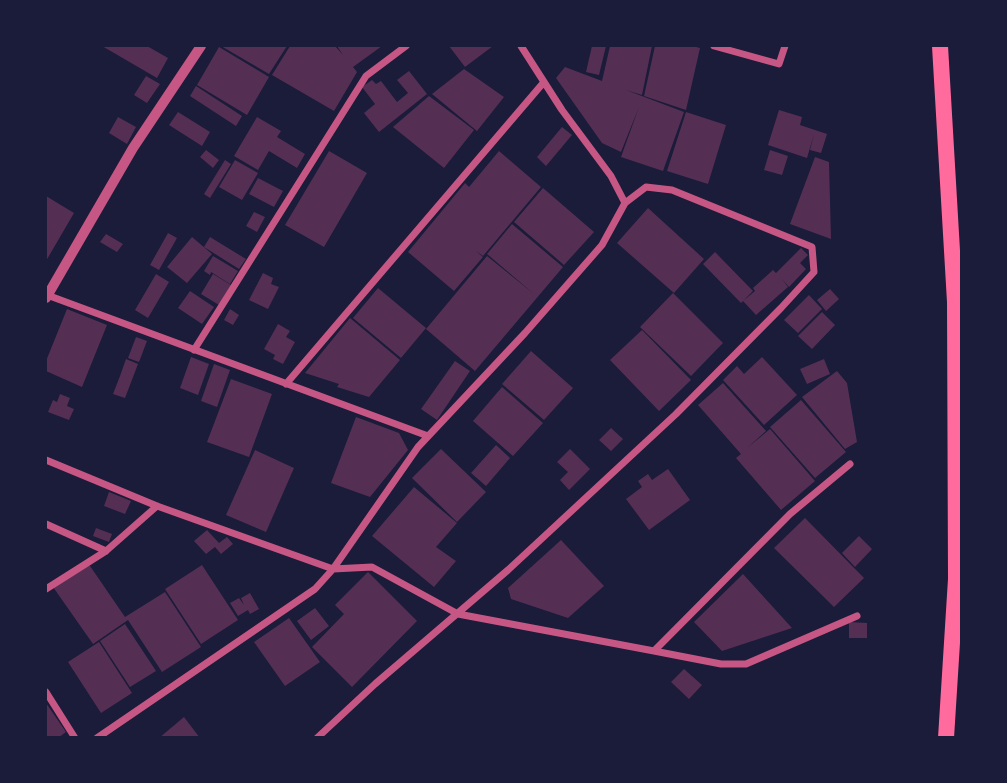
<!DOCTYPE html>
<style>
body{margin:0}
#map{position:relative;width:1007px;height:783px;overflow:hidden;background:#1b1b3a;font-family:"Source Sans 3",sans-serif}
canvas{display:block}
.frame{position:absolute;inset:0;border:47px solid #1b1b3a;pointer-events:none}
</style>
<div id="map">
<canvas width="1007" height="783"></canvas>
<div class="frame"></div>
</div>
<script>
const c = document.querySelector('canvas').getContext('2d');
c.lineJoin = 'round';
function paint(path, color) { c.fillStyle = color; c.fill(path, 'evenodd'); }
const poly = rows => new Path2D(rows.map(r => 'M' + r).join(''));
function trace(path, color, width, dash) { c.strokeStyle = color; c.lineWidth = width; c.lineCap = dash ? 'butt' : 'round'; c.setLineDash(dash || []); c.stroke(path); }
paint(poly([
 [102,46,147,46,168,58,157,78],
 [221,46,287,46,269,74],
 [290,46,335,46,343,55,337,46,382,46,353,67,357,72,334,111,272,75],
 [449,46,493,46,465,67],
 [592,46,606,46,599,75,586,72],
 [610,46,652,46,642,95,626,90,684,112,663,171,621,157,639,107,621,152,602,143,556,78,565,67,602,81],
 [655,46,692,46,700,48,686,110,644,96],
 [219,47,269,77,247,115,197,85],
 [464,69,504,97,477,131,432,94],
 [409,71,427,94,379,132,364,113,375,104,362,87,372,80,376,84,381,81,397,102,408,93,397,80],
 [146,76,160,84,147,103,134,95],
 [196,86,242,116,236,126,190,96],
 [429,96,474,130,444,168,393,127],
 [779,110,802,117,800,125,827,134,821,153,810,150,814,134,807,158,768,145],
 [178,112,210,132,202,146,169,125],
 [686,112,726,125,708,184,667,171],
 [118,117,136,127,127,144,109,133],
 [257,117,281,131,277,137,305,154,297,168,269,151,258,170,234,156],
 [562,127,572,135,546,166,537,157],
 [206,150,219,160,213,168,200,157],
 [770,150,788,156,782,175,764,170],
 [329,151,367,173,324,247,285,225],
 [499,151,541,187,483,256,476,251,483,257,454,291,408,252,465,183,469,187],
 [815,157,829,162,831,239,790,224],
 [225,160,231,164,210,198,204,194],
 [235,160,258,173,242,200,219,187],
 [258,178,283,191,274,207,249,194],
 [543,188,594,232,564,265,514,222],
 [46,196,74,213,46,261],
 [648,208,704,259,674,293,617,243],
 [254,212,265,217,257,232,246,226],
 [512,224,563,267,475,371,426,329,487,256,534,294,487,254],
 [168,233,177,238,159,270,150,265],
 [106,234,123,244,117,252,100,242],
 [192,237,212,254,187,283,167,267],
 [210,237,246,259,239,269,204,247],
 [801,248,808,255,800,263,806,269,789,287,782,279,788,287,756,315,743,301,755,291,753,288,773,270,776,273],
 [715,252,753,291,741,303,703,264],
 [213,256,238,271,230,284,211,272,210,275,204,271],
 [263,273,273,278,271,284,279,287,268,309,249,300],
 [156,274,169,282,148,318,135,310],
 [213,274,231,285,219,305,201,294],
 [378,288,426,328,401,358,353,318],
 [830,289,839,299,826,311,817,300],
 [190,291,214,307,202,324,178,308],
 [673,293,723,343,691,376,640,327],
 [809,295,822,309,798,333,784,320],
 [67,309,107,325,82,387,46,371,46,361],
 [230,309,239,315,233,325,224,320],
 [822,312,835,325,812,349,798,336],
 [350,318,400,360,369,397,337,387,339,384,305,373],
 [278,324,290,331,286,337,295,342,283,364,273,359,275,355,264,349],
 [642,330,691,380,659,411,610,360],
 [136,337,147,341,139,362,128,358],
 [531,351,573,388,544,420,502,384],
 [191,357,209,364,198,395,180,388],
 [762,357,797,395,764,425,723,380,737,366,744,374],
 [126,359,138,364,125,398,113,394,120,376,128,379,120,376],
 [824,359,830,374,807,384,800,369],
 [455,361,470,371,437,420,421,409],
 [214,364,230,370,217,407,201,401],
 [837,371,847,383,857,442,845,449,802,397],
 [231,379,272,394,249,457,207,442],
 [723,383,766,431,747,448,770,429,815,481,781,510,736,458,741,454,698,405],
 [502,387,543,423,513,456,473,421],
 [60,394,70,398,67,406,74,409,69,420,48,412,53,400,57,402],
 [801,400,846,452,815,478,770,427],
 [356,417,399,433,408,450,370,497,331,483],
 [611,428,623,439,611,451,599,440],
 [496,445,510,458,486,486,471,473],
 [441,449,486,492,457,522,412,478],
 [570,449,590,469,569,490,560,480,568,472,557,462],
 [255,450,294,468,266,532,226,515],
 [668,469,690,500,649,530,626,499,642,487,638,481,648,474,652,480],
 [414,487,457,523,436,547,456,561,434,587,372,536],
 [109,492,131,501,125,514,104,506],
 [805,518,864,578,834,607,774,548],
 [96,528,112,534,109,542,93,536],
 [207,530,219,543,227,537,233,544,221,554,215,547,206,554,194,541],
 [859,536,872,549,855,567,842,553],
 [561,540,604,586,568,618,511,599,508,588],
 [88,563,125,617,165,592,201,647,162,672,128,620,93,644,53,587],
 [202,565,238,620,201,644,165,589],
 [368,572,417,621,352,687,312,647,344,614,335,605],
 [743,574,792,628,722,651,694,622],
 [250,593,259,609,250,614,248,610,238,616,230,603,239,598,244,605,241,598],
 [315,608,329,626,311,640,297,621],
 [289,618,320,662,285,686,254,642],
 [849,622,867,623,867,638,849,638],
 [125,624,156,671,130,687,100,641],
 [99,642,132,693,101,713,68,662],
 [684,669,702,685,689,699,671,682],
 [46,703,66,732,58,738,46,738],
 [184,717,200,738,159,738]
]), '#542f53');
trace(poly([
 [714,46,779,64,785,46],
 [47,295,428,436],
 [194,350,366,76,406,46],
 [286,384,544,82],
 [46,460,157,506,333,569,372,567,458,614,654,651,790,514,850,464],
 [46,524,106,551],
 [46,589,106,551,157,506],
 [654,651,721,664,746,664,857,616],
 [46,692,75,738],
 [97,738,315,589,333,569,418,447,525,333,602,245,625,203,611,176,562,110,521,46],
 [317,738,375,684,508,570,676,414,781,308,814,272,812,247,672,190,646,187,625,203]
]), '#c65784', 7);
trace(poly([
 [46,298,133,148,201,46]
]), '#c65784', 10);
trace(poly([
 [940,46,955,302,956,579,946,738]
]), '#ff6b9d', 16);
</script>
